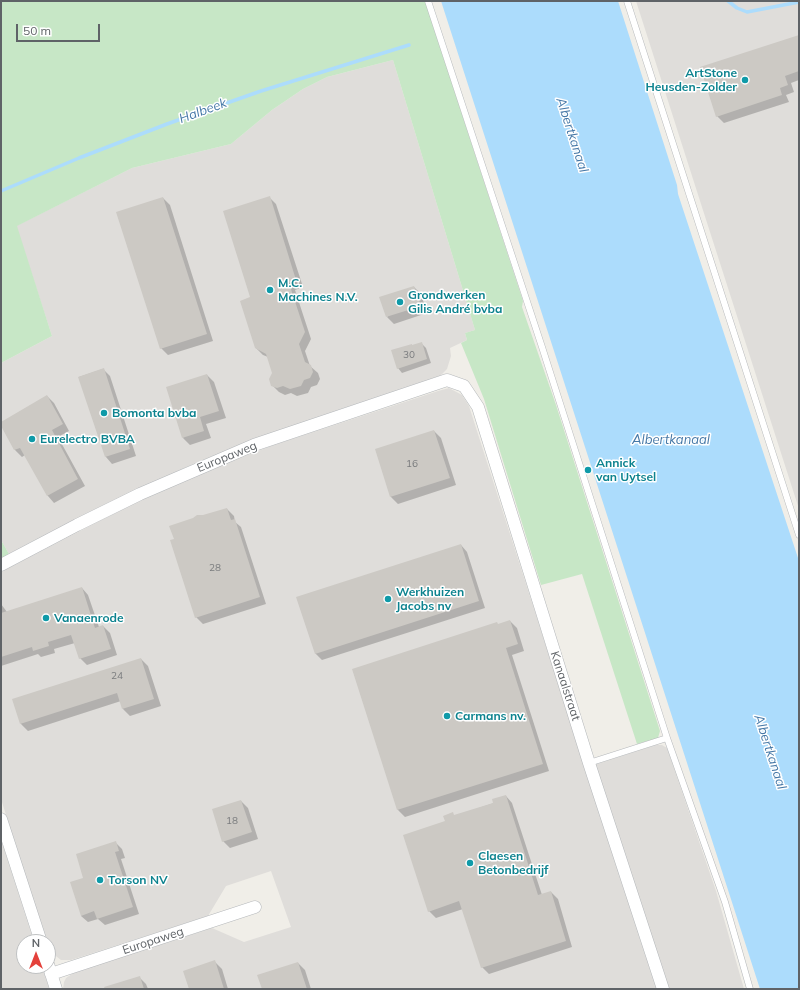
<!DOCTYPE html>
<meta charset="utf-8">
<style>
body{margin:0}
#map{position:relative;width:800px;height:990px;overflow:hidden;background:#f0eee8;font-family:Mulish,sans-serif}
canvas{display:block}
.frame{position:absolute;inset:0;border:2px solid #5f6367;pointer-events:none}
.north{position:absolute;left:16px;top:934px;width:40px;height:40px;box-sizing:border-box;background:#fff;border:1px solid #bfc1c2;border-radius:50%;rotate:0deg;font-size:11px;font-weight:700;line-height:16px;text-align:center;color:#5f6367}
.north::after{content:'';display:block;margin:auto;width:14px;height:18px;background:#e4413b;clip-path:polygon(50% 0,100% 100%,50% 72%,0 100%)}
.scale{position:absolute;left:16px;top:24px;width:84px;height:18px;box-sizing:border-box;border:2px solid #5f6367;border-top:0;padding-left:5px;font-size:12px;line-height:14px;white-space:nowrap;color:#5f6367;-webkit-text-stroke:3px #fff;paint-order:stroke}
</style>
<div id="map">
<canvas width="800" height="990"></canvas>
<div class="frame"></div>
<div class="north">N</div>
<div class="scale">50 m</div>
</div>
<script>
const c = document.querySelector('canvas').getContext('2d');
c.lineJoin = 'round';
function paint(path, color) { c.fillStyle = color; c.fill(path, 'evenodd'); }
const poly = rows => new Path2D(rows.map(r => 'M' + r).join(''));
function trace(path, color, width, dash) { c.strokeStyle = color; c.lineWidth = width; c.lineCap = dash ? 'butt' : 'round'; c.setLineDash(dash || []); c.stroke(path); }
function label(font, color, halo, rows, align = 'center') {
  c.font = font + ' Mulish,sans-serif'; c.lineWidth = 3; c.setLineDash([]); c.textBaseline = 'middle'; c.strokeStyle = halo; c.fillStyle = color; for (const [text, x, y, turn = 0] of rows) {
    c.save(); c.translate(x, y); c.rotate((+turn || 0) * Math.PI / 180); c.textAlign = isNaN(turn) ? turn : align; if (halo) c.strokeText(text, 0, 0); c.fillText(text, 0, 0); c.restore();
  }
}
paint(poly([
 [636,1,799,1,799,509,701,204],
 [393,60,475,330,465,333,467,340,450,348,451,356,447,369,440,376,277,431,193,464,86,514,9,554,1,540,1,363,52,336,16,226,132,168,231,144,272,110,303,89,327,77],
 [449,388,462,395,469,406,585,768,656,745,662,745,667,748,716,891,744,989,63,989,64,982,66,978,75,972,212,928,244,942,291,927,271,871,226,886,208,916,71,960,61,960,52,953,48,947,48,942,46,942,1,799,1,572,130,505,206,471,271,446,438,391],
 [1,840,34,942,24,942,24,966,42,966,49,989,1,989]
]), '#dfddda');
paint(poly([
 [1,1,425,1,523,301,522,307,556,405,660,731,658,738,637,744,582,574,541,585,484,399,461,343,467,340,465,333,475,330,393,60,327,77,303,89,272,110,231,144,132,168,17,226,52,336,1,363],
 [1,540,9,554,1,559]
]), '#c7e7c6');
paint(poly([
 [441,1,618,1,677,185,678,194,799,561,799,989,760,989]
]), '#acdcfc');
paint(poly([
 [799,36,799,80,791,83,794,92,786,95,789,102,724,123,717,116],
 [269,197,276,204,303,287,295,290,311,339,305,351,310,366,318,373,320,379,317,385,311,387,308,393,297,396,291,393,285,395,279,392,272,385,273,373,268,357,263,355,256,348,252,298],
 [163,198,170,205,213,341,168,355,161,348],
 [414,287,421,294,427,313,394,324,387,317],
 [422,344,426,348,431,363,402,373,398,368,413,346],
 [103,369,110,376,136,456,112,464,106,457,79,377],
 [207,375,214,382,226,418,206,424,211,438,190,445,183,438],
 [47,396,54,403,69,431,58,437,85,486,54,503,48,496,25,455,22,457,15,450,1,424],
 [434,431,441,438,456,485,398,504,391,497,376,450],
 [227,509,234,516,235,522,241,527,266,604,203,624,196,617,175,539,203,516],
 [461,545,467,552,485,608,322,660,315,653],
 [82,588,88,595,99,627,103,626,110,633,117,655,87,665,80,658,75,643,54,649,55,653,41,657,38,654,1,666,1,604,7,612],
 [510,621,517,628,524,651,512,655,549,771,405,817,398,810,353,670],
 [141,659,148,666,161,706,130,716,123,709,121,701,28,731,21,724,14,700],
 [506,796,512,803,542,895,551,892,558,899,572,947,489,974,482,967,463,909,436,918,429,911,446,822,455,816,494,803],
 [241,801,248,808,258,839,230,848,223,841],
 [115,842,122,849,125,858,121,859,139,914,105,925,98,919,88,922,81,916,85,878],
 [215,962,222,969,228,989,190,989],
 [298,963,305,970,311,989,263,989],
 [139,977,146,984,148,989,103,989]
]), '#0003');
trace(poly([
 [728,1,737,8,747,12,799,2],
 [1,191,79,158,167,124,261,91,409,45]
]), '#acdcfc', 3.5);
paint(poly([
 [799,35,799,71,785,76,788,85,780,88,782,95,716,117,700,67],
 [270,196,296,280,289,283,305,332,299,344,305,362,311,365,313,372,310,378,304,380,301,386,290,389,283,386,277,388,271,386,269,379,272,373,266,354,255,348,240,301,250,297,223,211],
 [163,197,207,334,160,349,116,212],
 [414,286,421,306,386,317,379,297],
 [422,342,427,359,397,369,391,350,412,344,412,345],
 [104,368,130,449,105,457,78,377],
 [207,374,219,411,200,417,204,431,182,438,166,387],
 [47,395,63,424,52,430,78,479,47,496,20,448,14,450,1,426,1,422],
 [434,430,450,478,390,497,375,449],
 [227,508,231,520,235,519,260,597,195,618,170,540,174,539,169,526,193,518,197,515,203,515],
 [461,544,479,601,315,654,296,597],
 [82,587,95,628,103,625,111,649,79,659,71,635,48,642,49,646,33,651,32,647,1,657,1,613],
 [510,620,518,644,506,648,543,764,397,810,352,669,497,622,498,624],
 [141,658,154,699,122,709,117,693,20,724,12,699],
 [506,795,538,895,551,891,566,941,481,968,459,901,428,912,403,835,445,821,443,816,453,812,454,815,493,803,492,799],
 [241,800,252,832,222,842,212,809],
 [116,841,119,851,115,852,133,907,97,919,94,911,81,916,70,882,83,878,76,854],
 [215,960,224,989,189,989,183,971],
 [298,962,307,989,262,989,257,975],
 [140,976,144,989,105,989,104,987]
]), '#ccc9c4');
const service = poly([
 [428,1,542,347,667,738,589,763],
 [627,1,799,535],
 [667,738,725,902,750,989]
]);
const minor = poly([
 [1,565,77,525,140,494,254,445,447,380,464,386,478,407,589,763,663,989],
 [1,819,41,942],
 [48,964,56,989],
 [51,974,255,907]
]);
trace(service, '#b5b8bb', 7);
trace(minor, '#b5b8bb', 13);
trace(service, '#fff', 6);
trace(minor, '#fff', 12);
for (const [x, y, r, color] of [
 [745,80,4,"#0f9aa8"],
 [270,290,4,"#0f9aa8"],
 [400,302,4,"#0f9aa8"],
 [104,413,4,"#0f9aa8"],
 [32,439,4,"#0f9aa8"],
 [588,470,4,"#0f9aa8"],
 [388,599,4,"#0f9aa8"],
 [46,618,4,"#0f9aa8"],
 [447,716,4,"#0f9aa8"],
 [470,863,4,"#0f9aa8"],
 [100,880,4,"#0f9aa8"]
]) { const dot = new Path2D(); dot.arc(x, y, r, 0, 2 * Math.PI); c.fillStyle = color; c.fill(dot); trace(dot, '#fff', 1.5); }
label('10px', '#7a7c7e', null, [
 ["30",409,355],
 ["16",412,464],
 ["28",215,568],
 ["24",117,676],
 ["18",232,821]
]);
label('bold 12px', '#0d838f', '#fff', [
 ["ArtStone",737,73,"right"],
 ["Heusden-Zolder",737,87,"right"],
 ["M.C.",278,283],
 ["Machines N.V.",278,297],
 ["Grondwerken",408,295],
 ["Gilis André bvba",408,309],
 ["Bomonta bvba",112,413],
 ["Eurelectro BVBA",40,439],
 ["Annick",596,463],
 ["van Uytsel",596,477],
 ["Werkhuizen",396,592],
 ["Jacobs nv",396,606],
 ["Vanaenrode",54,618],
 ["Carmans nv.",455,716],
 ["Claesen",478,856],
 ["Betonbedrijf",478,870],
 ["Torson NV",108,880]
], 'left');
label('12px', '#5f6367', '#fff', [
 ["Europaweg",227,457,-22],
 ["Kanaalstraat",565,686,72],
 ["Europaweg",153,941,-18]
]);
label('italic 13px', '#4578a7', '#fff', [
 ["Halbeek",203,111,-20],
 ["Albertkanaal",572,135,72],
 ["Albertkanaal",671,440],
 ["Albertkanaal",770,752,72]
]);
</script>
